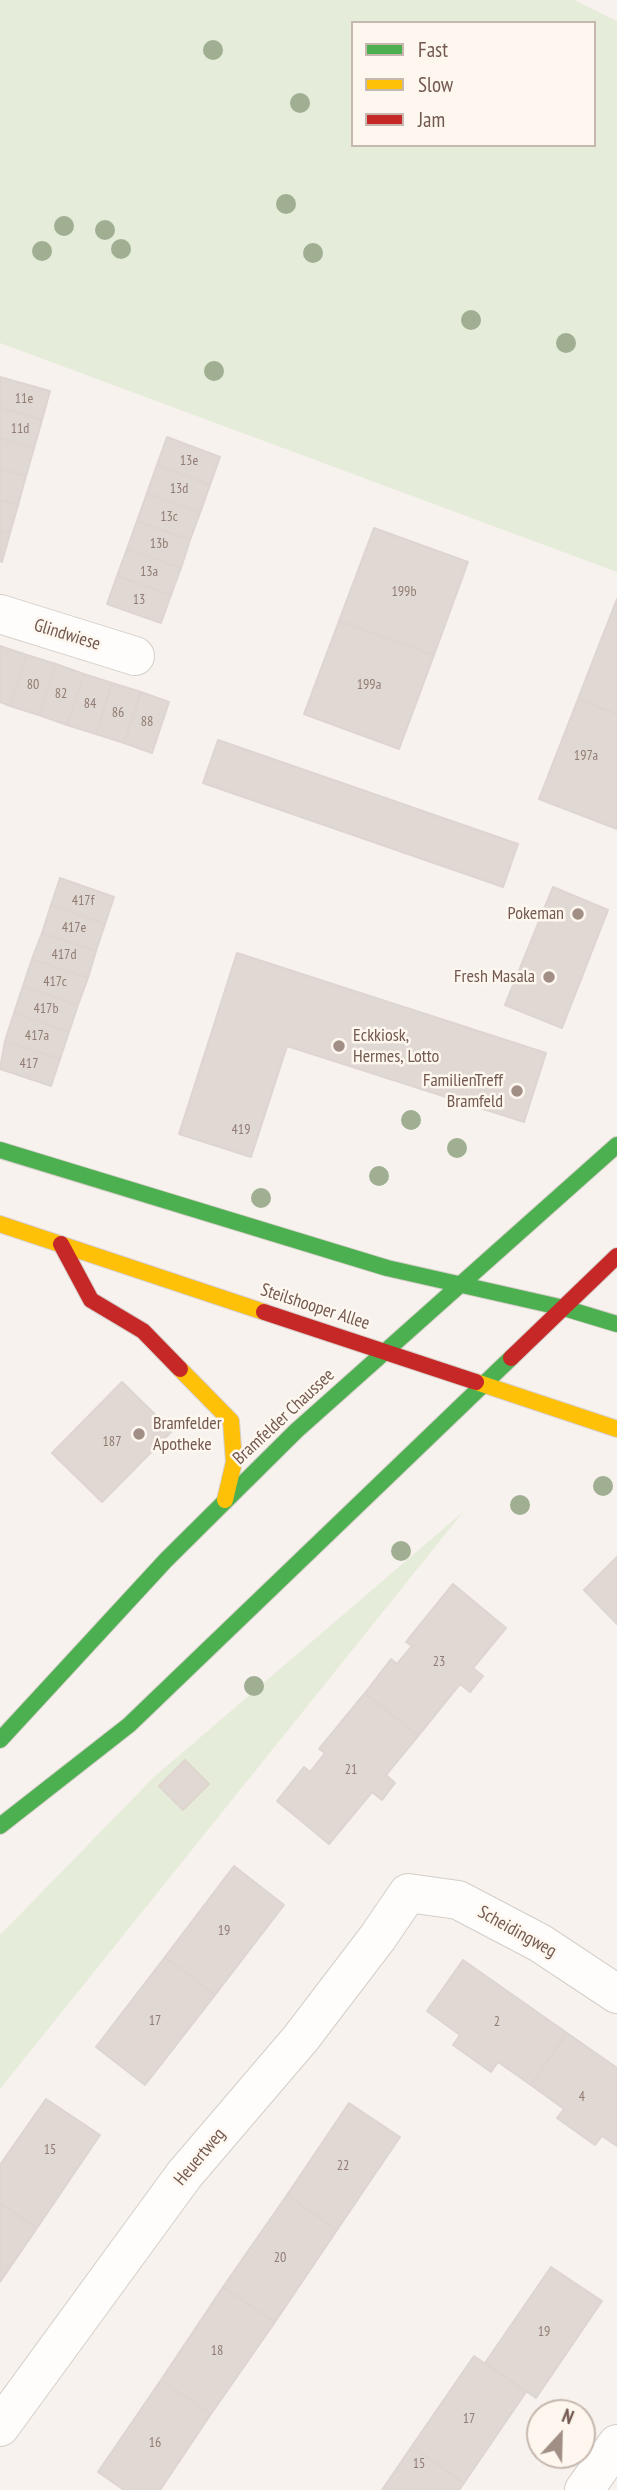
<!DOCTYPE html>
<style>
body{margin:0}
#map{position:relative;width:617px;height:2490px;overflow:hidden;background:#f7f2ed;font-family:"PT Sans Narrow",sans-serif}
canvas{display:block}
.legend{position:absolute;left:351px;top:21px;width:245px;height:126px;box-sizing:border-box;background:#fdf7ef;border:2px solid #c6b8af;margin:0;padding:9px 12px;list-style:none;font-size:21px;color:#73594f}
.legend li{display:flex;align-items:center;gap:14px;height:35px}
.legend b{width:35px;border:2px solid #c6b8af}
.north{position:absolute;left:526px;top:2399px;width:70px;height:70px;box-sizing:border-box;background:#fdf7ef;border:2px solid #c6b8af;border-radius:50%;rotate:22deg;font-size:19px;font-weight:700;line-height:28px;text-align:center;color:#73594f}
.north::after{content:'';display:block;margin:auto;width:24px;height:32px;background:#a18f86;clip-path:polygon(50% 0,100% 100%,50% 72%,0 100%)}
</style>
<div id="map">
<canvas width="617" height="2490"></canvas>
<ul class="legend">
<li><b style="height:9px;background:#4caf50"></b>Fast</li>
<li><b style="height:9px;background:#ffc107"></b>Slow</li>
<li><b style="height:9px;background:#c62828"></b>Jam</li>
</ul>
<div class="north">N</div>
</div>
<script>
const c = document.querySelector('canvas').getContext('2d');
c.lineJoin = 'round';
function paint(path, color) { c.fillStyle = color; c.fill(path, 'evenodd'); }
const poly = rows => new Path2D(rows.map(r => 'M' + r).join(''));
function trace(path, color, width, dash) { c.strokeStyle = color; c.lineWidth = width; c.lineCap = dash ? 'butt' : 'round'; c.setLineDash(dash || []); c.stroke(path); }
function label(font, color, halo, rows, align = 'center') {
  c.font = font + ' "PT Sans Narrow",sans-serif'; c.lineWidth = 5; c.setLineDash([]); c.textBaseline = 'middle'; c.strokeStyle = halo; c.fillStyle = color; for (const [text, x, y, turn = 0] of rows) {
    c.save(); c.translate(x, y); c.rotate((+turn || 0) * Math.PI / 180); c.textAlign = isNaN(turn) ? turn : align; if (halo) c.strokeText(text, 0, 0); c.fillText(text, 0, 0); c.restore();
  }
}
paint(poly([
 [0,0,574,0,617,21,617,572,0,343],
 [353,23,594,23,594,145,353,145],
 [463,1512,0,2089,0,1935,154,1777]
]), '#e5ecd9');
const building = poly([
 [0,377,50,391,42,420,0,407,0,377],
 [0,407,42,420,34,448,0,438,0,407],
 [167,437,220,457,210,485,157,465,167,437],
 [0,438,34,448,26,476,0,469,0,438],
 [157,465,210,485,200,513,147,493,157,465],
 [0,469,26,476,18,505,0,500,0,469],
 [147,493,200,513,190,540,137,521,147,493],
 [0,500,18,505,10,533,0,530,0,500],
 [137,521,190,540,181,568,127,549,137,521],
 [374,528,468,562,434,655,339,621,374,528],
 [0,530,10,533,2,562,0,561,0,530],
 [127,549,181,568,171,595,117,576,127,549],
 [117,576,171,595,161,623,107,604,117,576],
 [617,599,617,714,578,699,617,599],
 [339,621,434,655,399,749,304,714,339,621],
 [0,646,27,655,10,706,0,702,0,646],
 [27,655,56,664,39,715,10,706,27,655],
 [56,664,84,674,67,725,39,715,56,664],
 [84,674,112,683,96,734,67,725,84,674],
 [112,683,141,692,124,743,96,734,112,683],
 [141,692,169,702,152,753,124,743,141,692],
 [578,699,617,714,617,829,539,799,578,699],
 [218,740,518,844,503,887,203,783,218,740],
 [60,878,114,897,105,924,51,905,60,878],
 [553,887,608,910,562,1028,505,1005,553,887],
 [51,905,105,924,96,951,42,933,51,905],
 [42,933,96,951,88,978,32,959,42,933],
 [237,953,546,1053,524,1122,287,1046,251,1157,179,1134,237,953],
 [32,959,88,978,78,1005,23,986,32,959],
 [23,986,78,1005,69,1032,14,1013,23,986],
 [14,1013,69,1032,60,1059,5,1041,14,1013],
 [5,1041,60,1059,51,1086,0,1069,5,1041],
 [122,1382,172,1431,102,1502,52,1453,122,1382],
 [617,1557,617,1624,584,1590,617,1557],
 [453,1584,506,1628,473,1668,483,1676,470,1692,460,1684,418,1736,365,1693,391,1659,397,1664,412,1646,406,1642,453,1584],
 [365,1693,418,1736,386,1775,395,1783,382,1800,372,1792,329,1844,277,1801,304,1767,310,1772,325,1753,319,1749,365,1693],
 [185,1760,209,1784,183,1810,159,1786,185,1760],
 [234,1866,284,1905,215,1995,165,1957,234,1866],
 [165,1957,215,1995,145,2085,96,2047,165,1957],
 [463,1960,567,2033,531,2085,498,2062,491,2072,453,2045,460,2035,427,2011,463,1960],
 [567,2033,617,2068,617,2146,602,2136,595,2145,557,2118,564,2109,531,2085,567,2033],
 [46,2099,100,2135,37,2228,0,2203,0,2165,46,2099],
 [349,2103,400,2137,337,2230,287,2195,349,2103],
 [287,2195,337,2230,275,2322,223,2287,287,2195],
 [0,2203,37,2228,0,2282,0,2203],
 [551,2267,602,2301,536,2398,485,2363,551,2267],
 [223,2287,275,2322,211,2414,161,2380,223,2287],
 [474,2356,526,2392,464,2483,412,2446,474,2356],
 [161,2380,211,2414,160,2490,124,2490,98,2472,161,2380],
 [412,2446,464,2483,459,2490,382,2490,412,2446]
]);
paint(building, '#e0d8d3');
trace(building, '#dfd5d0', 2);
const street = poly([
 [0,614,135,656],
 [0,2427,184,2175,301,2038,378,1937,408,1893,458,1900,540,1943,617,1994],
 [584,2490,617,2444]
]);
const fast = poly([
 [0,1150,387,1268,564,1308,617,1324],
 [0,1740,166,1560,296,1431,617,1145],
 [0,1826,129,1725,511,1358]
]);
const slow = poly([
 [0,1224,264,1312],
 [180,1369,231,1421,234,1462,225,1500],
 [476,1382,617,1429]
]);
const jam = poly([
 [61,1244,91,1300,143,1331,180,1369],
 [264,1312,476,1382],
 [511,1358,617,1256]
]);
trace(street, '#d4cec8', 40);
trace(fast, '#d6cec9', 18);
trace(slow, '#d6cec9', 18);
trace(jam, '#d6cec9', 18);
trace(street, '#fefdfc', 38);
trace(fast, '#4caf50', 16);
trace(slow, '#ffc107', 16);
trace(jam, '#c62828', 16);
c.fillStyle = '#a0af92';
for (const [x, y] of [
 [213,50],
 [300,103],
 [286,204],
 [64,226],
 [105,230],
 [121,249],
 [42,251],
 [313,253],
 [471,320],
 [566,343],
 [214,371],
 [411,1120],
 [457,1148],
 [379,1176],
 [261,1198],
 [603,1486],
 [520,1505],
 [401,1551],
 [254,1686]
]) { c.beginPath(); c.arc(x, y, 10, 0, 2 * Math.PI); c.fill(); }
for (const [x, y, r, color] of [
 [578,914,7,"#a18f86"],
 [549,977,7,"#a18f86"],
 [339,1046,7,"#a18f86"],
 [517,1091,7,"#a18f86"],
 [139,1434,7,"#a18f86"]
]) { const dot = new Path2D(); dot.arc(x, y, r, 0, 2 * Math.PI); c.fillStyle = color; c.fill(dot); trace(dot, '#fdf7ef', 2.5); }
label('14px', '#917c73', null, [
 ["11e",24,399],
 ["11d",20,429],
 ["13e",189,461],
 ["13d",179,489],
 ["13c",169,517],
 ["13b",159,544],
 ["13a",149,572],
 ["199b",404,592],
 ["13",139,600],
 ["80",33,685],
 ["199a",369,685],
 ["82",61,694],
 ["84",90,704],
 ["86",118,713],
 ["88",147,722],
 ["197a",586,756],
 ["417f",83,901],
 ["417e",74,928],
 ["417d",64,955],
 ["417c",55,982],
 ["417b",46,1009],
 ["417a",37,1036],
 ["417",29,1064],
 ["419",241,1130],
 ["187",112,1442],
 ["23",439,1662],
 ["21",351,1770],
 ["19",224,1931],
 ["17",155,2021],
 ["2",497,2022],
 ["4",582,2097],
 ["15",50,2150],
 ["22",343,2166],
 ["20",280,2258],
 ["19",544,2332],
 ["18",217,2351],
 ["17",469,2419],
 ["16",155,2443],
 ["15",419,2464]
]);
label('18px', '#73594f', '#fdf7ef', [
 ["Glindwiese",67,635,17],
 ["Steilshooper Allee",315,1307,18],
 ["Bramfelder Chaussee",284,1417,-43],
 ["Scheidingweg",517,1932,29],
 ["Heuertweg",200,2157,-50]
]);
label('18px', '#73594f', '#fdf7ef', [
 ["Pokeman",564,914],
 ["Fresh Masala",535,977],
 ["Eckkiosk,",353,1036,"left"],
 ["Hermes, Lotto",353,1057,"left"],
 ["FamilienTreff",503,1081],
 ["Bramfeld",503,1102],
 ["Bramfelder",153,1424,"left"],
 ["Apotheke",153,1445,"left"]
], 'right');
</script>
